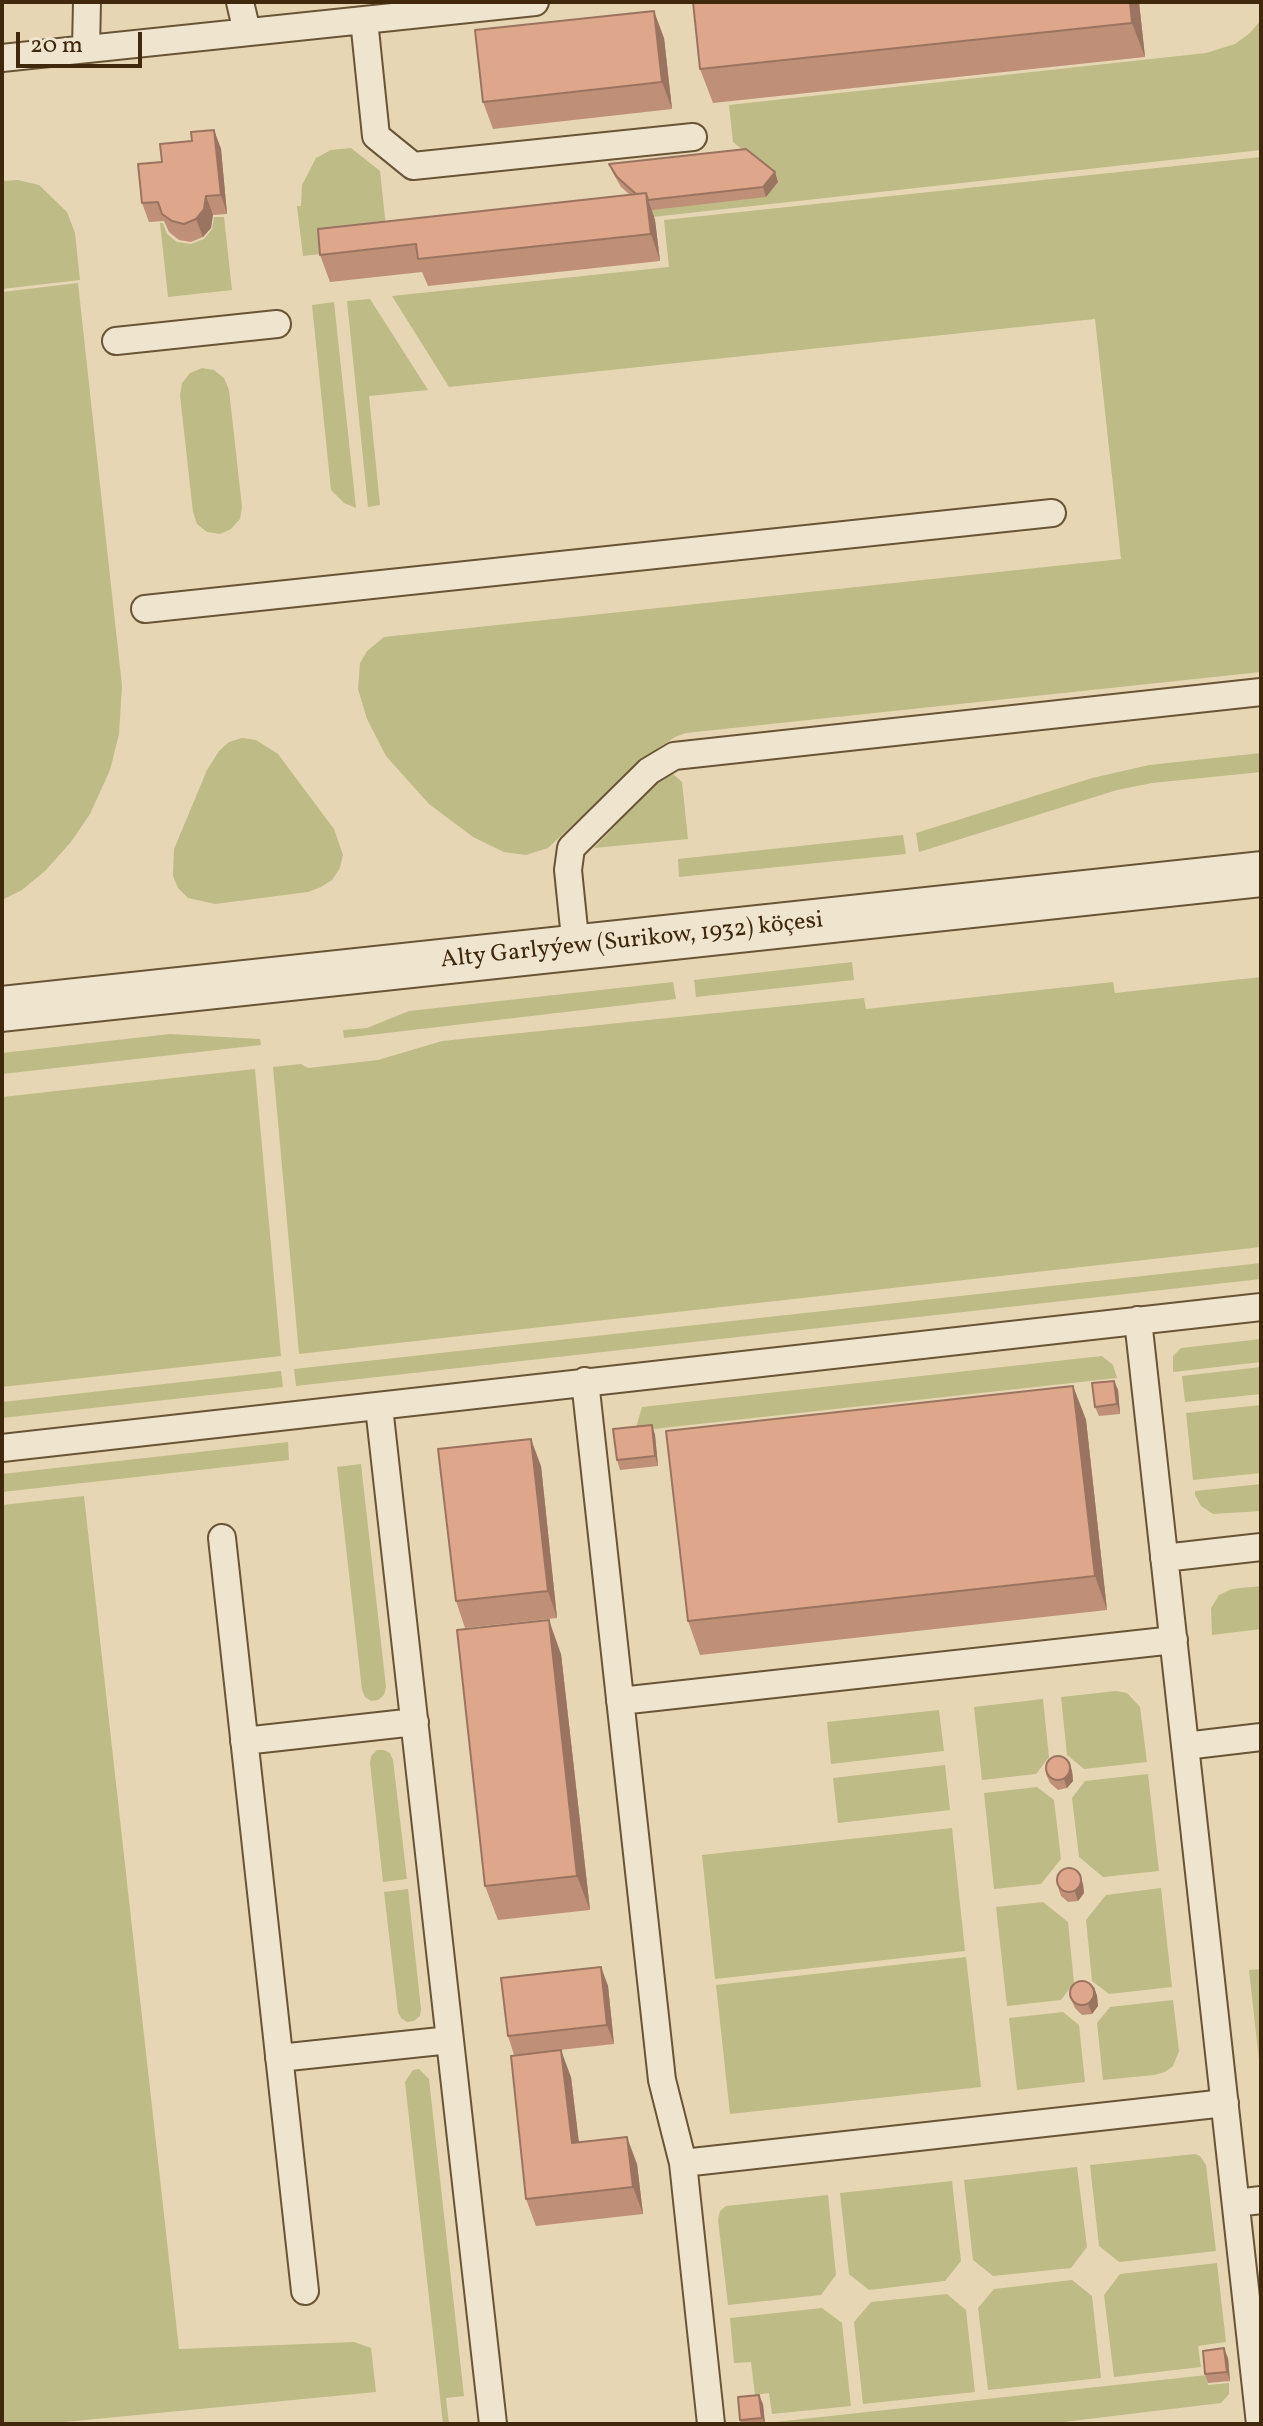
<!DOCTYPE html>
<meta charset="utf-8">
<style>
body{margin:0}
#map{position:relative;width:1263px;height:2426px;overflow:hidden;background:#e7d6b3;font-family:Vollkorn,serif}
canvas{display:block}
.frame{position:absolute;inset:0;border:4px solid #3f280b;pointer-events:none}
.scale{position:absolute;left:16px;top:32px;width:126px;height:36px;box-sizing:border-box;border:4px solid #3f280b;border-top:0;padding-left:10px;font-size:24px;line-height:28px;white-space:nowrap;color:#3f280b;-webkit-text-stroke:6px #efe4ce;paint-order:stroke}
</style>
<div id="map">
<canvas width="1263" height="2426"></canvas>
<div class="frame"></div>
<div class="scale">20 m</div>
</div>
<script>
const c = document.querySelector('canvas').getContext('2d');
c.lineJoin = 'round';
function paint(path, color) { c.fillStyle = color; c.fill(path, 'evenodd'); }
const poly = rows => new Path2D(rows.map(r => 'M' + r).join(''));
function trace(path, color, width, dash) { c.strokeStyle = color; c.lineWidth = width; c.lineCap = dash ? 'butt' : 'round'; c.setLineDash(dash || []); c.stroke(path); }
function label(font, color, halo, rows, align = 'center') {
  c.font = font + ' Vollkorn,serif'; c.lineWidth = 6; c.setLineDash([]); c.textBaseline = 'middle'; c.strokeStyle = halo; c.fillStyle = color; for (const [text, x, y, turn = 0] of rows) {
    c.save(); c.translate(x, y); c.rotate((+turn || 0) * Math.PI / 180); c.textAlign = isNaN(turn) ? turn : align; if (halo) c.strokeText(text, 0, 0); c.fillText(text, 0, 0); c.restore();
  }
}
paint(poly([
 [1261,20,1261,150,462,238,771,191,777,183,776,177,733,142,729,105,1206,53,1235,44,1250,33],
 [351,148,380,171,388,246,303,256,297,206,301,206,302,185,316,158,331,150],
 [1261,157,1261,672,686,733,675,737,646,756,548,848,526,855,504,852,473,837,429,804,386,756,367,719,358,689,360,663,367,651,384,637,1121,559,1095,319,449,387,392,296,669,267,664,220],
 [18,180,39,185,67,212,75,233,80,280,2,289,2,181],
 [214,217,224,217,232,290,168,297,160,223,163,223,167,234,177,242,191,244,204,239,212,229],
 [78,283,122,686,119,734,110,770,90,814,71,842,45,871,22,890,2,900,2,292],
 [370,299,428,390,369,396,380,505,368,507,347,301],
 [334,302,356,508,344,503,331,490,312,305],
 [202,368,214,370,224,378,229,390,242,507,240,519,231,529,220,534,207,532,197,524,193,512,180,395,182,383,190,373],
 [242,738,256,740,278,754,334,829,343,855,340,868,332,880,321,887,308,892,215,904,188,898,178,888,173,876,174,849,207,770,219,751,229,742],
 [1261,753,1261,772,1152,783,1117,790,919,852,916,833,1092,778,1149,765],
 [673,774,682,782,688,839,594,848,658,781],
 [903,835,906,854,679,877,678,859],
 [852,962,854,980,696,997,694,980],
 [1261,977,1261,1247,299,1354,273,1067,301,1064,308,1068,378,1060,442,1041,864,998,866,1009,1113,982,1115,993],
 [673,982,676,999,344,1038,343,1030,367,1028,409,1011],
 [170,1034,260,1039,261,1045,2,1074,2,1053],
 [255,1069,281,1356,2,1387,2,1097],
 [1261,1263,1261,1279,296,1386,294,1369],
 [1261,1339,1261,1362,1173,1372,1173,1356,1181,1348],
 [1102,1356,1113,1365,1117,1378,635,1431,642,1407],
 [1261,1367,1261,1394,1185,1402,1182,1376],
 [281,1371,283,1387,2,1418,2,1402],
 [1261,1405,1261,1473,1193,1480,1186,1413],
 [288,1442,289,1460,2,1492,2,1474],
 [361,1464,386,1687,384,1695,378,1700,371,1701,365,1697,362,1690,337,1467],
 [1261,1484,1261,1511,1213,1514,1201,1506,1195,1495,1195,1491],
 [84,1496,179,2349,354,2342,371,2348,376,2392,44,2424,2,2424,2,1505],
 [1261,1586,1261,1629,1212,1635,1211,1608,1219,1595,1232,1589],
 [1116,1691,1127,1693,1140,1707,1147,1762,1084,1769,1067,1755,1061,1697],
 [1043,1699,1049,1757,1036,1774,982,1780,974,1707],
 [939,1710,944,1751,831,1764,827,1722],
 [377,1750,384,1750,390,1753,393,1760,407,1879,383,1882,370,1763,371,1756],
 [945,1765,950,1810,838,1823,833,1778],
 [1148,1774,1159,1871,1103,1877,1079,1857,1072,1798,1085,1781],
 [1037,1787,1054,1800,1061,1859,1041,1884,994,1889,984,1793],
 [952,1828,965,1951,715,1979,702,1855],
 [1161,1888,1172,1987,1109,1994,1092,1981,1086,1920,1106,1895],
 [408,1889,421,2009,420,2016,414,2021,407,2022,401,2018,398,2012,384,1892],
 [1043,1902,1068,1922,1074,1983,1061,2000,1007,2006,996,1907],
 [966,1957,981,2087,730,2114,716,1985],
 [1261,1969,1261,2078,1249,1970],
 [1173,2000,1179,2051,1173,2066,1165,2072,1154,2075,1103,2080,1097,2023,1110,2007],
 [1063,2012,1079,2025,1085,2082,1017,2090,1009,2018],
 [419,2069,429,2079,464,2396,446,2398,449,2424,443,2424,405,2082,413,2070],
 [1195,2154,1200,2156,1206,2165,1216,2251,1119,2262,1099,2246,1090,2165],
 [1077,2167,1087,2247,1071,2268,993,2276,973,2260,964,2180],
 [952,2181,961,2261,945,2281,869,2290,849,2274,840,2193],
 [828,2195,836,2275,821,2295,728,2305,718,2220,720,2211,726,2206],
 [1217,2263,1226,2342,1198,2346,1201,2367,1114,2377,1104,2295,1120,2274],
 [1072,2280,1092,2296,1101,2378,988,2390,978,2308,994,2289],
 [947,2294,966,2310,975,2392,863,2404,854,2322,871,2302],
 [822,2308,842,2323,851,2406,772,2414,769,2393,755,2395,751,2362,734,2363,730,2318],
 [1207,2375,1208,2385,1229,2383,1229,2394,1221,2403,1047,2424,766,2423]
]), '#bebb87');
const service = poly([
 [240,2,247,32],
 [364,20,376,136,413,166,693,137],
 [86,49,87,2],
 [2,58,535,2],
 [116,341,277,324],
 [145,609,1052,513],
 [576,948,568,870,571,848,649,771,674,756,1261,692],
 [1138,1320,1260,2424],
 [585,1381,662,2080,683,2163,711,2424],
 [379,1407,493,2424],
 [2,1448,1261,1307],
 [222,1538,305,2291],
 [1164,1558,1261,1547],
 [620,1701,1174,1640],
 [244,1741,415,1722],
 [1185,1746,1261,1737],
 [279,2058,450,2040],
 [683,2163,1225,2103],
 [1236,2203,1261,2200]
]);
const tertiary = poly([
 [2,1009,1261,874]
]);
trace(service, '#695435', 30);
trace(tertiary, '#695435', 48);
trace(service, '#efe4ce', 26);
trace(tertiary, '#efe4ce', 44);
paint(poly([
 [1139,2,1145,57,713,103,700,69],
 [664,38,672,109,493,129,483,102],
 [214,130,221,149,227,214,213,215,211,228,203,237,191,242,179,240,169,232,164,221,149,222,142,203,162,162,192,141],
 [609,164,775,172,778,182,766,197,652,210,655,220,660,261,428,286,422,272,330,282,320,255,629,194,621,187,613,173],
 [1114,1381,1118,1390,1120,1414,1099,1416,1095,1407],
 [1073,1386,1086,1420,1107,1610,700,1655,688,1621],
 [652,1425,655,1435,658,1466,620,1470,617,1460],
 [541,1466,557,1618,465,1628,456,1601],
 [561,1654,590,1910,498,1920,485,1886],
 [1069,1762,1072,1771,1073,1781,1067,1788,1058,1790,1050,1783,1046,1774],
 [1083,1884,1084,1893,1078,1901,1068,1902,1061,1896,1058,1887],
 [601,1967,608,1986,614,2044,514,2055,508,2036],
 [1094,1987,1097,1996,1098,2006,1092,2014,1082,2015,1075,2008,1071,1999],
 [571,2077,579,2142,637,2164,643,2214,536,2226,526,2199],
 [1228,2358,1230,2381,1208,2383,1205,2374],
 [763,2404,765,2424,741,2424,740,2420]
]), '#bf8f77');
paint(poly([
 [1130,2,1139,2,1145,57,1132,23],
 [654,11,664,38,672,109,662,82],
 [214,130,221,149,227,214,221,195],
 [775,172,778,182,766,197,763,187],
 [646,193,655,220,660,261,651,234],
 [206,196,213,215,211,228,203,237,196,219],
 [1114,1381,1118,1390,1120,1414,1117,1404],
 [1073,1386,1086,1420,1107,1610,1095,1576],
 [652,1425,655,1435,658,1466,655,1456],
 [531,1439,541,1466,557,1618,548,1591],
 [549,1620,561,1654,590,1910,577,1876],
 [1069,1762,1072,1771,1073,1781,1067,1788,1064,1779],
 [1080,1874,1083,1884,1084,1893,1078,1901,1075,1892],
 [601,1967,608,1986,614,2044,607,2025],
 [1094,1987,1097,1996,1098,2006,1092,2014,1088,2004],
 [561,2050,571,2077,582,2170,572,2143],
 [627,2137,637,2164,643,2214,633,2187],
 [1224,2348,1228,2358,1230,2381,1227,2372],
 [759,2395,763,2404,765,2424,762,2418]
]), '#9b7461');
const building = poly([
 [693,2,1130,2,1132,23,700,69,693,2],
 [654,11,662,82,483,102,475,30,654,11],
 [214,130,221,195,206,196,204,209,196,219,184,224,172,221,162,214,158,202,142,203,138,164,162,162,160,144,192,141,191,132,214,130],
 [746,149,775,172,763,187,648,200,646,193,636,194,617,177,609,164,746,149],
 [646,193,651,234,418,259,416,244,320,255,318,229,646,193],
 [1114,1381,1117,1404,1095,1407,1092,1383,1114,1381],
 [1073,1386,1095,1576,688,1621,666,1431,1073,1386],
 [652,1425,655,1456,617,1460,613,1429,652,1425],
 [531,1439,548,1591,456,1601,438,1449,531,1439],
 [549,1620,577,1876,485,1886,457,1630,549,1620],
 '1046 1768a12 12 0 1 1 24 0a12 12 0 1 1-24 0Z',
 '1057 1880a12 12 0 1 1 24 0a12 12 0 1 1-24 0Z',
 [601,1967,607,2025,508,2036,501,1978,601,1967],
 '1070 1993a12 12 0 1 1 24 0a12 12 0 1 1-24 0Z',
 [561,2050,572,2143,627,2137,633,2187,526,2199,511,2056,561,2050],
 [1224,2348,1227,2372,1205,2374,1203,2351,1224,2348],
 [759,2395,762,2418,740,2420,738,2397,759,2395]
]);
paint(building, '#dea68a');
trace(building, '#9b7461', 2);
label('24px', '#3f280b', '#efe4ce', [
 ["Alty Garlyýew (Surikow, 1932) köçesi",632,942,-6]
]);
</script>
